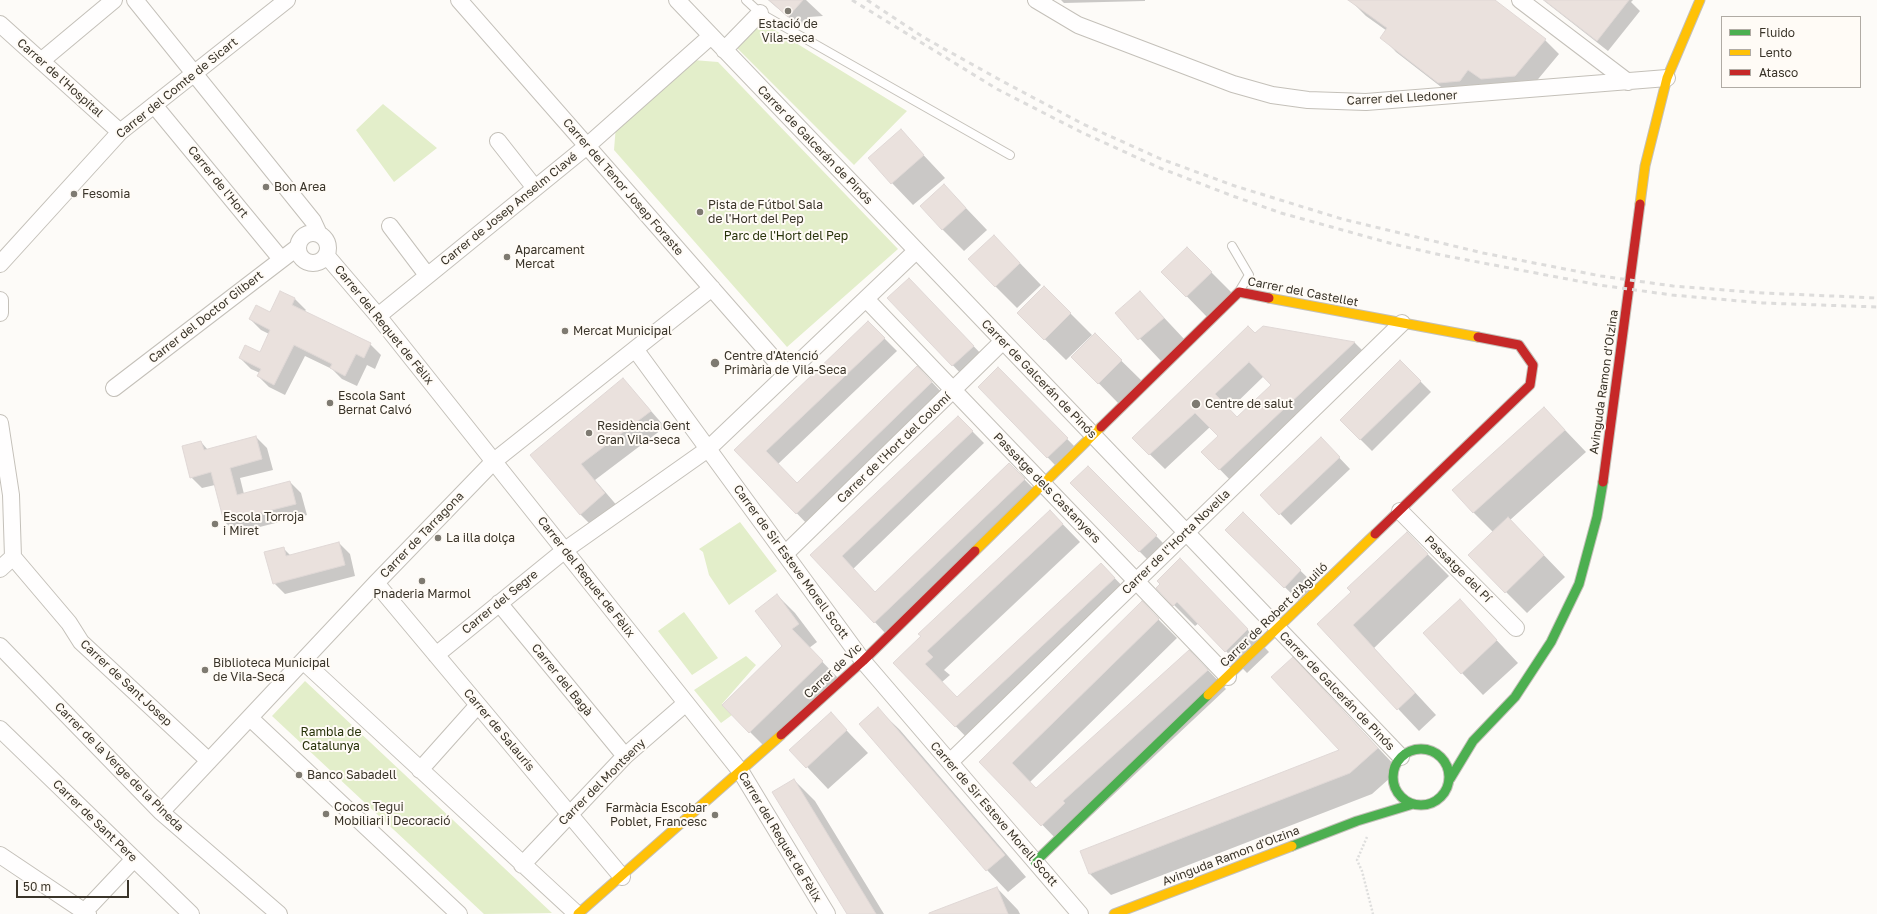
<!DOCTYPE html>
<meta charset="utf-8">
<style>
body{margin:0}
#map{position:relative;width:1877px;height:914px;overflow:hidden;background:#fdfbf8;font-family:"Golos Text",sans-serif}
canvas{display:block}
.legend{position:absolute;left:1721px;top:16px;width:140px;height:72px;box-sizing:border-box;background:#fffbf6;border:1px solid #b0aba4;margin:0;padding:5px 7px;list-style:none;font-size:12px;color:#3a3429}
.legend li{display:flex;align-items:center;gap:8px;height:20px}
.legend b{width:20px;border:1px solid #b0aba4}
.scale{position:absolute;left:16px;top:880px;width:113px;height:18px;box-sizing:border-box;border:2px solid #3a3429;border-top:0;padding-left:5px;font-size:12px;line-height:14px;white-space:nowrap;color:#3a3429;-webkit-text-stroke:3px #fffbf6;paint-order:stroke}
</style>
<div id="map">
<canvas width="1877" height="914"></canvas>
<ul class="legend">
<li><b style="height:5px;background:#4caf50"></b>Fluido</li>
<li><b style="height:5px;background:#ffc107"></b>Lento</li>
<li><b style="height:5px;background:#c62828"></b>Atasco</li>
</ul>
<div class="scale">50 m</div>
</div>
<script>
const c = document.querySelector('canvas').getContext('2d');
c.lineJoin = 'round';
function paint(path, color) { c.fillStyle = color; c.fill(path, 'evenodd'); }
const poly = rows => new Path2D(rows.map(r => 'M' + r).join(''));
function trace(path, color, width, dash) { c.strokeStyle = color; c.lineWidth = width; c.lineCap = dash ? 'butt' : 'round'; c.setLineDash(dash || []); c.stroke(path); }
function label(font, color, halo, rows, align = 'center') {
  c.font = font + ' "Golos Text",sans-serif'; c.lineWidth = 4; c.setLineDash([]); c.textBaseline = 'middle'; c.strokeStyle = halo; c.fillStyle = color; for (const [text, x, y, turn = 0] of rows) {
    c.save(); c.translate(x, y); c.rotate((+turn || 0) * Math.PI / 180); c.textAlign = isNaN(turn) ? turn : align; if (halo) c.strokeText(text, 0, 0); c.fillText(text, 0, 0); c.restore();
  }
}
paint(poly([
 [755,18,809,51,907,111,854,165,732,43],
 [693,60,718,62,898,249,787,347,614,150,616,125],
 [383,104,437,148,394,182,356,130],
 [740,522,777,571,729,605,709,575,703,552,699,549],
 [684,612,718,658,692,675,658,631],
 [746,656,756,665,722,704,732,715,721,723,694,690],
 [305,681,552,913,484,914,272,716]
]), '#e3eeca');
paint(poly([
 [768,0,806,0,823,16,809,17,800,27],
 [1061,0,1145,0,1145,1,1064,3],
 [1353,0,1493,0,1545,40,1559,54,1529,90,1496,93,1483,84,1475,95,1454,97,1396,52,1382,37,1387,31,1366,16,1352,2],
 [1543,0,1633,0,1631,2,1640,11,1608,51],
 [901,131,945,178,913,205,892,183],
 [944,185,987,230,964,251,942,229],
 [994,236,1041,285,1017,308,995,286],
 [1187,248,1233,294,1208,318,1163,272],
 [1044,287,1092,335,1066,360,1018,313],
 [920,290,984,357,964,377,889,298],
 [1140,292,1185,340,1161,361,1116,313],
 [295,299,306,310,304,312,370,344,381,355,375,369,367,365,357,386,342,379,332,369,305,356,285,395,269,387,258,376,260,373,251,369,240,358,261,354,269,334,261,330,250,319,270,314],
 [1263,327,1355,343,1369,357,1234,484,1203,452,1219,436,1210,427,1165,469,1133,438],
 [1264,376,1272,385,1237,418,1229,410],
 [881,335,897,351,778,464,798,484,930,380,944,395,809,526,736,450],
 [1095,335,1143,382,1120,405,1073,357],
 [1400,361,1431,392,1372,451,1341,420],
 [998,368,1074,446,1055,465,979,387],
 [623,379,665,427,595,480,619,508,595,529,580,514,531,455],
 [1544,408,1586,452,1510,520,1565,577,1527,613,1506,592,1493,532,1473,512],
 [958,417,984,443,853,569,876,593,1009,464,1036,491,886,634,812,555],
 [256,437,267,448,273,470,240,478,244,494,290,482,301,493,307,515,236,533,225,522,215,485,202,488,191,477,201,442,208,450],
 [1332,450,1350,469,1291,525,1262,495],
 [1088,467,1163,543,1147,559,1072,483],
 [1050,511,1080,542,944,670,950,675,942,682,957,698,1101,564,1132,596,973,744,894,663],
 [1243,514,1322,592,1306,608,1227,530],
 [1407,533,1449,576,1374,648,1436,715,1419,731,1318,624,1353,592],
 [339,543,350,554,355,576,285,594,274,583,283,548,291,556],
 [1201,581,1269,652,1247,673,1199,623,1195,626,1174,605],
 [777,595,795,613,817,642,809,648,840,680,768,750,723,705,783,646],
 [1460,601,1518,663,1483,695,1462,673],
 [1142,603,1177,638,1030,782,1036,789,1208,670,1226,689,1061,844,981,762],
 [1314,680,1399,770,1372,794,1111,895,1090,874,1341,751],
 [878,709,900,730,1026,877,1008,892,987,870,861,724],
 [831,714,868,753,828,789,791,750],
 [794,780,815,801,884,914,848,914],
 [997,888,1018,910,1020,914,929,914]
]), '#0003');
const building = poly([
 [769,0,803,0,788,17,769,0],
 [1348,0,1495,0,1546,39,1515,76,1481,79,1468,70,1460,81,1438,83,1380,38,1387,28,1348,0],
 [1544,0,1629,0,1597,41,1544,0],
 [901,129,924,155,891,184,868,158,901,129],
 [944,184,966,208,942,230,920,206,944,184],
 [994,235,1020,263,995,287,968,259,994,235],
 [1187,247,1212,272,1186,297,1161,272,1187,247],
 [909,278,974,346,952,366,887,298,909,278],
 [1044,286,1071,313,1044,340,1017,313,1044,286],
 [280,291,295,298,292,305,371,343,364,358,356,354,345,376,330,368,332,364,294,345,274,385,257,376,261,369,239,358,245,345,260,352,270,330,249,319,256,305,270,312,280,291],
 [1140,291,1164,318,1138,340,1115,313,1140,291],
 [868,321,885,338,766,451,797,483,917,366,932,382,796,514,734,450,868,321],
 [1248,326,1255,333,1263,326,1355,342,1219,470,1201,452,1218,436,1195,413,1149,455,1132,438,1248,326],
 [1249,362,1271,385,1237,417,1215,394,1249,362],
 [1095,333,1122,360,1098,384,1071,357,1095,333],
 [1400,360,1421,381,1360,440,1340,420,1400,360],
 [998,367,1068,438,1047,458,978,387,998,367],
 [623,378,651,411,581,464,605,493,580,515,530,455,623,378],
 [1544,407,1565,430,1473,513,1452,490,1544,407],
 [958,416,973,431,842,556,875,592,1009,463,1025,479,874,623,810,555,958,416],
 [256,436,262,459,230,468,237,495,290,481,296,504,224,522,211,472,190,478,182,446,201,441,204,450,256,436],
 [1321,437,1340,457,1279,515,1260,495,1321,437],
 [1088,466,1157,535,1139,552,1070,483,1088,466],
 [1050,510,1063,524,927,651,933,657,925,664,957,697,1101,563,1115,578,955,727,893,663,921,636,918,634,1050,510],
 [1243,512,1301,570,1284,588,1225,530,1243,512],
 [1508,517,1544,555,1505,593,1468,555,1508,517],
 [1407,532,1428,554,1353,625,1415,693,1397,710,1317,624,1351,592,1347,588,1407,532],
 [339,542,345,565,273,584,264,552,284,547,286,556,339,542],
 [1180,558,1248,629,1225,652,1177,602,1173,606,1156,588,1160,584,1157,581,1180,558],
 [777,594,799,624,792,629,823,661,749,733,722,705,782,646,755,611,777,594],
 [1460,599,1497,640,1461,674,1423,633,1460,599],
 [1142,601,1159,619,1012,763,1036,788,1189,650,1208,670,1063,801,1065,803,1041,826,979,762,1142,601],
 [1293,657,1378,748,1350,773,1089,874,1080,851,1339,750,1271,677,1293,657],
 [878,707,1005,855,986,871,859,724,878,707],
 [831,712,847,730,806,768,789,750,831,712],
 [794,779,876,914,847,914,772,792,794,779],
 [997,887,1008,914,929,914,929,913,997,887]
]);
paint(building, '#eae1dd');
trace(building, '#e0d8d6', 1);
const lane = poly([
 [746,0,760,13,1010,155],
 [1232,246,1249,275,1240,290]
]);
const street = poly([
 [135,0,313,221,319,234],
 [459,0,787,374],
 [677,0,1401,757],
 [1036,0,1078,25,1233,84,1272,95,1308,100,1366,102,1667,78],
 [1520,0,1628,82],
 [0,24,120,132],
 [724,50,760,13],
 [41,61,114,0],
 [154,105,281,259],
 [498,141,535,188],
 [390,226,427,275],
 '298 248a15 15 0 1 1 30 0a15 15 0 1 1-30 0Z',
 [326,255,378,316,741,772,827,914],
 [0,264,120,132,287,0],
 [866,299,1228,677],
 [0,300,0,313],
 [378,316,587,146,711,36],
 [635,349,863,661,1080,914],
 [114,388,298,247],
 [0,423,11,495,13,557,69,623,81,642,209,761],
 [1400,511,1516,628],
 [785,554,1003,341],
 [0,569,13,557],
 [376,583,622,877],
 [499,603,625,756],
 [0,646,161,812,279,914],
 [436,655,565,550,708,449,916,251],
 [303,661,577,914],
 [250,718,459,914],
 [0,729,191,914],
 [950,762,1402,323],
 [420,770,478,705],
 [161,812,376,583,494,461,712,288],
 [0,855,88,914],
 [522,865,625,756,686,703],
 [84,912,134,859]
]);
const fast = poly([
 '1393 777a28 28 0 1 1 56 0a28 28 0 1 1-56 0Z',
 [1450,779,1473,741,1515,697,1551,642,1579,584,1597,517,1603,482],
 [1292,846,1357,821,1413,804],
 [1035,862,1208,695]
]);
const slow = poly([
 [1640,204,1645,166,1667,78,1700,0],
 [1269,298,1478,337],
 [975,551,1101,427],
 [1208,695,1375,534],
 [578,914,781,735],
 [1114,914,1292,846]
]);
const jam = poly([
 [1101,427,1239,292,1269,298],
 [1603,482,1640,204],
 [1375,534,1530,385,1533,365,1519,345,1478,337],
 [781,735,863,661,975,551]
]);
trace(lane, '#c4c0b9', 10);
trace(street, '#c4c0b9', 18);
trace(fast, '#c4c0b9', 11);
trace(slow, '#c4c0b9', 11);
trace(jam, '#c4c0b9', 11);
trace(poly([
 [1367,837,1357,860,1362,871,1373,914]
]), '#dededd', 2.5, [2, 2]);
trace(lane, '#fffefe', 8);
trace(street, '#fffefe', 16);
trace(fast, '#4caf50', 9);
trace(slow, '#ffc107', 9);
trace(jam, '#c62828', 9);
trace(poly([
 [852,0,997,89,1081,132,1160,168,1230,195,1281,213,1393,244,1441,255,1599,285,1672,295,1763,303,1877,307],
 [867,0,923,37,1002,81,1083,124,1161,159,1235,186,1342,219,1483,253,1601,276,1673,286,1763,293,1877,298]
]), '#dddcdb', 3, [5, 5]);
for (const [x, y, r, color] of [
 [788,11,4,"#7e7a71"],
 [266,187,4,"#7e7a71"],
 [74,194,4,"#7e7a71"],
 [700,212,4,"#7e7a71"],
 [507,257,4,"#7e7a71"],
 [565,331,4,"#7e7a71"],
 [715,363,5,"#7e7a71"],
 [330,403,4,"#7e7a71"],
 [1196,404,5,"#7e7a71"],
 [589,433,4,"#7e7a71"],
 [215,524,4,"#7e7a71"],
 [438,538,4,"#7e7a71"],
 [422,581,4,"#7e7a71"],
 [205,670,4,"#7e7a71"],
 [299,775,4,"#7e7a71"],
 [326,814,4,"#7e7a71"],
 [715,815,4,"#7e7a71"]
]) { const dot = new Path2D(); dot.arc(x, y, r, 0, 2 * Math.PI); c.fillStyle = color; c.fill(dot); trace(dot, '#fffbf6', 1.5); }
label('12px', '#3a3429', '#fffbf6', [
 ["Estació de",788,24,"center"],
 ["Vila-seca",788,38,"center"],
 ["Bon Area",274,187],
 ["Fesomia",82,194],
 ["Pista de Fútbol Sala",708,205],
 ["de l'Hort del Pep",708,219],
 ["Aparcament",515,250],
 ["Mercat",515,264],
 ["Mercat Municipal",573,331],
 ["Centre d'Atenció",724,356],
 ["Primària de Vila-Seca",724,370],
 ["Escola Sant",338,396],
 ["Bernat Calvó",338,410],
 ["Centre de salut",1205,404],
 ["Residència Gent",597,426],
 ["Gran Vila-seca",597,440],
 ["Escola Torroja",223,517],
 ["i Miret",223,531],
 ["La illa dolça",446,538],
 ["Pnaderia Marmol",422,594,"center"],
 ["Biblioteca Municipal",213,663],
 ["de Vila-Seca",213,677],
 ["Banco Sabadell",307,775],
 ["Cocos Tegui",334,807],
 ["Mobiliari i Decoració",334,821],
 ["Farmàcia Escobar",707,808,"right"],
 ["Poblet, Francesc",707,822,"right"]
], 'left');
label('12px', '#3a3429', '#fffbf6', [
 ["Carrer de l'Hospital",60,78,42],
 ["Carrer del Comte de Sicart",177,88,-39],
 ["Carrer del Lledoner",1402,98,-3],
 ["Carrer de Galcerán de Pinós",815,145,46],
 ["Carrer de l'Hort",218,182,51],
 ["Carrer del Tenor Josep Foraste",623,187,49],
 ["Carrer de Josep Anselm Clavé",509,209,-39],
 ["Carrer del Castellet",1303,292,11],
 ["Carrer del Doctor Gilbert",206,317,-38],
 ["Carrer del Requet de Fèlix",384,325,51],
 ["Carrer de Galcerán de Pinós",1039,379,46],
 ["Avinguda Ramon d'Olzina",1604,382,-82],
 ["Carrer de l'Hort del Colomí",894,448,-44],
 ["Passatge dels Castanyers",1047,488,46],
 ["Carrer de Tarragona",422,535,-46],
 ["Carrer de l''Horta Novella",1176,542,-44],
 ["Carrer de Sir Esteve Morell Scott",791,562,54],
 ["Passatge del Pí",1458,569,45],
 ["Carrer del Requet de Fèlix",586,577,52],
 ["Carrer del Segre",500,602,-39],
 ["Carrer de Robert d'Aguiló",1274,615,-44],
 ["Carrer de Vic",833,671,-43],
 ["Carrer del Bagà",562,680,51],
 ["Carrer de Sant Josep",126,683,43],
 ["Carrer de Galcerán de Pinós",1337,691,46],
 ["Carrer de Salauris",499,730,50],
 ["Carrer de la Verge de la Pineda",119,767,45],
 ["Carrer del Montseny",602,782,-45],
 ["Carrer de Sir Esteve Morell Scott",994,814,49],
 ["Carrer de Sant Pere",95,821,44],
 ["Carrer del Requet de Fèlix",780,837,59],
 ["Avinguda Ramon d'Olzina",1231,856,-21]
]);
label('12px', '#273209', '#fffbf6', [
 ["Parc de l'Hort del Pep",786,236],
 ["Rambla de",331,732],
 ["Catalunya",331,746]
]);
</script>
